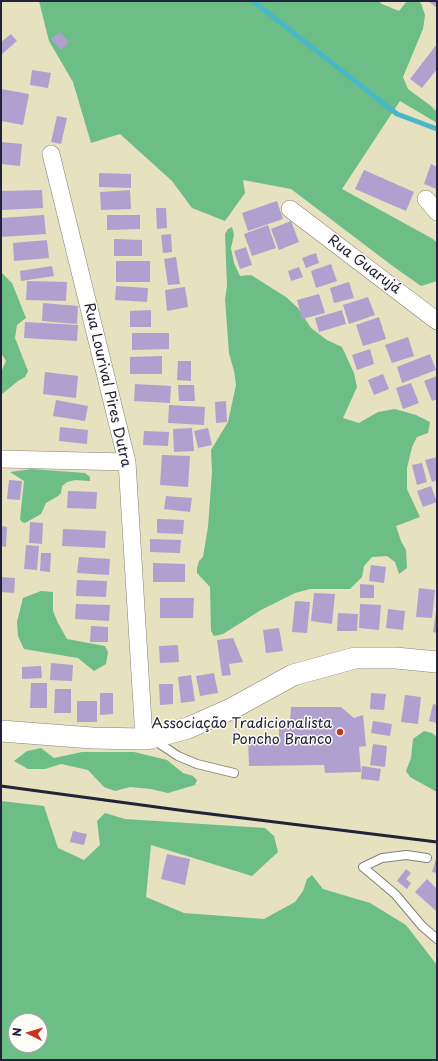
<!DOCTYPE html>
<meta charset="utf-8">
<style>
body{margin:0}
#map{position:relative;width:438px;height:1061px;overflow:hidden;background:#e6e1be;font-family:"Playpen Sans",sans-serif}
canvas{display:block}
.frame{position:absolute;inset:0;border:2px solid #22223b;pointer-events:none}
.north{position:absolute;left:8px;top:1013px;width:40px;height:40px;box-sizing:border-box;background:#fdfcf7;border:1px solid #a5a5ac;border-radius:50%;rotate:275deg;font-size:11px;font-weight:700;line-height:16px;text-align:center;color:#22223b}
.north::after{content:'';display:block;margin:auto;width:14px;height:18px;background:#c8321e;clip-path:polygon(50% 0,100% 100%,50% 72%,0 100%)}
</style>
<div id="map">
<canvas width="438" height="1061"></canvas>
<div class="frame"></div>
<div class="north">N</div>
</div>
<script>
const c = document.querySelector('canvas').getContext('2d');
c.lineJoin = 'round';
function paint(path, color) { c.fillStyle = color; c.fill(path, 'evenodd'); }
const poly = rows => new Path2D(rows.map(r => 'M' + r).join(''));
function trace(path, color, width, dash) { c.strokeStyle = color; c.lineWidth = width; c.lineCap = dash ? 'butt' : 'round'; c.setLineDash(dash || []); c.stroke(path); }
function label(font, color, halo, rows, align = 'center') {
  c.font = font + ' "Playpen Sans",sans-serif'; c.lineWidth = 3; c.setLineDash([]); c.textBaseline = 'middle'; c.strokeStyle = halo; c.fillStyle = color; for (const [text, x, y, turn = 0] of rows) {
    c.save(); c.translate(x, y); c.rotate((+turn || 0) * Math.PI / 180); c.textAlign = isNaN(turn) ? turn : align; if (halo) c.strokeText(text, 0, 0); c.fillText(text, 0, 0); c.restore();
  }
}
paint(poly([
 [39,1,379,1,382,4,399,11,407,1,418,1,421,3,425,15,423,29,403,77,408,89,431,106,437,112,437,123,400,101,342,189,433,239,437,243,437,281,421,286,394,267,291,189,243,180,245,193,225,221,192,208,172,181,120,134,91,143,73,82,49,41],
 [232,227,234,235,231,248,234,263,240,276,251,275,286,297,298,308,311,328,327,340,342,347,354,373,357,387,343,418,359,423,378,412,395,409,416,415,430,422,428,433,417,437,412,447,407,468,407,489,420,517,396,526,401,541,406,550,407,568,399,574,395,562,387,556,372,557,364,566,362,577,350,589,310,589,295,593,261,610,223,634,214,636,211,631,210,587,197,573,197,568,199,561,203,557,208,527,212,472,211,450,228,422,236,385,234,371,229,353,225,299,227,286,225,234,228,229],
 [1,272,12,283,26,318,17,325,15,338,28,371,25,377,18,381,2,394,1,393,1,372,6,361,1,353],
 [32,469,85,473,90,477,90,481,75,480,67,482,62,486,61,493,58,496,46,503,41,514,25,523,22,522,20,519,24,481,10,472],
 [41,591,53,592,53,611,58,623,67,639,105,646,108,652,106,664,94,671,78,658,24,649,18,636,17,622,23,598],
 [424,731,432,733,437,737,437,792,410,777,406,771,411,758,413,739],
 [41,748,54,758,82,752,134,752,167,760,183,773,193,776,197,780,195,785,168,793,151,789,130,787,115,791,104,787,88,770,61,764,45,769,28,769,14,761,27,751],
 [1,801,44,806,58,848,84,860,100,845,97,821,105,813,125,819,265,828,274,836,278,852,252,876,151,845,146,897,184,913,264,919,295,902,303,891,307,879,312,875,323,889,370,903,406,925,437,965,437,1060,1,1060],
 [16,1021,40,1021,40,1045,16,1045]
]), '#6dbd87');
trace(poly([
 [253,1,397,114,437,129]
]), '#49b7c5', 5);
paint(poly([
 [428,1,437,1,437,8],
 [60,32,69,42,61,50,51,39],
 [11,34,17,41,1,55,1,42],
 [437,44,437,69,422,88,410,79],
 [32,70,51,73,48,88,30,85],
 [1,89,29,94,23,125,1,121],
 [57,116,67,118,61,144,51,142],
 [1,142,22,144,20,166,1,164],
 [431,164,437,167,437,189,424,184],
 [364,170,414,192,406,211,355,189],
 [99,173,131,174,131,188,99,187],
 [42,190,43,208,1,210,1,191],
 [130,190,131,209,101,210,100,192],
 [277,201,283,219,248,231,242,213],
 [156,208,166,208,167,228,157,229],
 [44,215,46,234,1,237,1,218],
 [107,215,140,215,140,229,107,230],
 [291,221,299,242,279,250,271,229],
 [268,225,276,248,252,256,244,234],
 [171,234,172,252,163,253,161,235],
 [114,239,142,240,142,256,114,256],
 [47,240,49,258,14,261,13,243],
 [246,247,252,265,240,269,234,251],
 [316,253,319,263,306,268,302,258],
 [176,257,180,284,168,285,164,259],
 [116,261,150,261,150,282,116,282],
 [331,264,337,281,316,288,311,271],
 [52,266,54,276,21,281,20,271],
 [299,267,303,277,291,281,288,271],
 [27,281,67,282,66,301,26,300],
 [349,282,354,298,334,303,330,288],
 [116,286,148,288,147,302,115,300],
 [185,287,188,307,167,311,165,290],
 [319,294,325,313,302,319,297,300],
 [368,297,375,315,349,324,343,305],
 [43,303,78,306,77,324,42,321],
 [151,310,151,327,130,327,130,311],
 [342,310,346,324,319,332,315,318],
 [379,317,386,339,363,346,356,325],
 [25,322,78,325,77,341,24,338],
 [132,333,169,333,169,349,132,350],
 [408,337,414,356,392,363,385,345],
 [370,349,374,364,357,370,352,355],
 [430,354,436,370,402,383,397,367],
 [162,356,162,374,130,374,130,357],
 [178,361,191,361,191,381,177,380],
 [45,372,78,376,76,398,43,394],
 [383,374,389,389,374,395,368,380],
 [437,376,437,399,432,401,424,381],
 [411,383,419,403,403,409,396,388],
 [135,384,171,386,170,403,134,401],
 [178,385,194,385,195,401,179,401],
 [56,400,88,406,85,421,53,416],
 [226,401,227,422,216,423,215,402],
 [169,405,205,407,204,425,168,423],
 [60,427,88,430,87,444,59,441],
 [192,428,194,451,174,452,173,429],
 [208,428,212,445,198,448,194,431],
 [144,431,169,432,168,446,143,445],
 [162,455,190,456,188,487,160,485],
 [437,457,437,480,432,482,425,460],
 [422,463,427,482,417,485,412,465],
 [9,480,22,481,20,500,7,499],
 [431,486,437,502,423,507,417,491],
 [68,491,97,492,96,509,67,508],
 [166,496,192,498,190,512,164,509],
 [157,519,184,520,183,534,157,533],
 [30,522,43,523,42,544,29,543],
 [1,526,7,527,6,547,1,546],
 [63,529,106,531,105,548,62,546],
 [150,539,181,540,180,553,150,552],
 [26,545,39,546,37,570,24,569],
 [41,553,51,553,50,572,40,571],
 [79,557,110,559,109,575,77,573],
 [153,563,185,564,185,582,153,582],
 [371,565,386,567,384,583,369,581],
 [1,577,15,578,14,593,1,592],
 [77,580,107,581,106,597,76,596],
 [360,584,374,585,374,598,360,598],
 [419,588,435,590,432,618,416,617],
 [314,593,335,594,332,624,311,621],
 [160,598,194,598,193,618,160,618],
 [295,601,310,602,307,633,292,632],
 [76,604,110,605,109,621,75,619],
 [360,604,381,605,379,630,359,628],
 [388,609,405,611,403,630,386,628],
 [436,612,437,612,437,633,433,632],
 [338,613,358,614,357,631,337,631],
 [91,626,108,627,108,642,90,642],
 [279,628,283,651,266,653,263,630],
 [233,638,243,662,229,664,231,675,222,676,217,640],
 [178,645,179,662,160,663,159,646],
 [51,663,73,665,72,681,50,680],
 [41,666,42,678,22,679,22,667],
 [214,673,218,693,200,696,196,676],
 [191,675,195,701,181,703,178,677],
 [31,683,47,683,47,708,30,708],
 [159,684,173,684,173,704,160,705],
 [55,689,71,689,71,713,54,713],
 [100,693,113,693,113,714,100,715],
 [371,693,386,694,384,710,370,709],
 [405,695,421,697,418,724,401,722],
 [77,701,97,701,97,722,77,722],
 [433,704,437,705,437,723,429,721],
 [291,707,341,707,354,718,363,715,366,746,359,747,361,772,325,773,324,765,249,766,248,739,279,736,279,722,290,722],
 [373,721,392,724,390,736,371,733],
 [373,744,387,746,385,767,370,765],
 [362,766,381,769,379,781,361,779],
 [73,831,87,834,84,845,70,842],
 [167,854,190,859,185,885,161,879],
 [436,859,437,859,437,873,432,872],
 [406,869,411,873,406,879,411,883,407,889,397,881],
 [427,879,437,889,436,911,415,892]
]), '#b0a0cf');
const service = poly([
 [154,740,178,756,197,764,234,773],
 [427,858,406,855,382,858,363,867,395,894,422,926,437,939]
]);
const minor = poly([
 [51,154,127,462,144,739],
 [426,199,437,212],
 [290,209,437,321],
 [1,459,127,462]
]);
const tertiary = poly([
 [1,731,92,738,144,739,151,738,188,728,233,708,293,675,355,658,396,658,437,662]
]);
trace(service, '#84827c', 10);
trace(minor, '#84827c', 18);
trace(tertiary, '#84827c', 22);
trace(service, '#fff', 8);
trace(minor, '#fff', 17);
trace(tertiary, '#fff', 21);
trace(poly([
 [1,786,186,811,437,842]
]), '#22223b', 3);
for (const [x, y, r, color] of [
 [340,732,4,"#c8321e"]
]) { const dot = new Path2D(); dot.arc(x, y, r, 0, 2 * Math.PI); c.fillStyle = color; c.fill(dot); trace(dot, '#fdfcf7', 1.5); }
label('14px', '#22223b', '#fdfcf7', [
 ["Rua Guarujá",364,265,37],
 ["Rua Lourival Pires Dutra",107,385,77]
]);
label('14px', '#22223b', '#fdfcf7', [
 ["Associação Tradicionalista",332,724],
 ["Poncho Branco",332,740]
], 'right');
</script>
